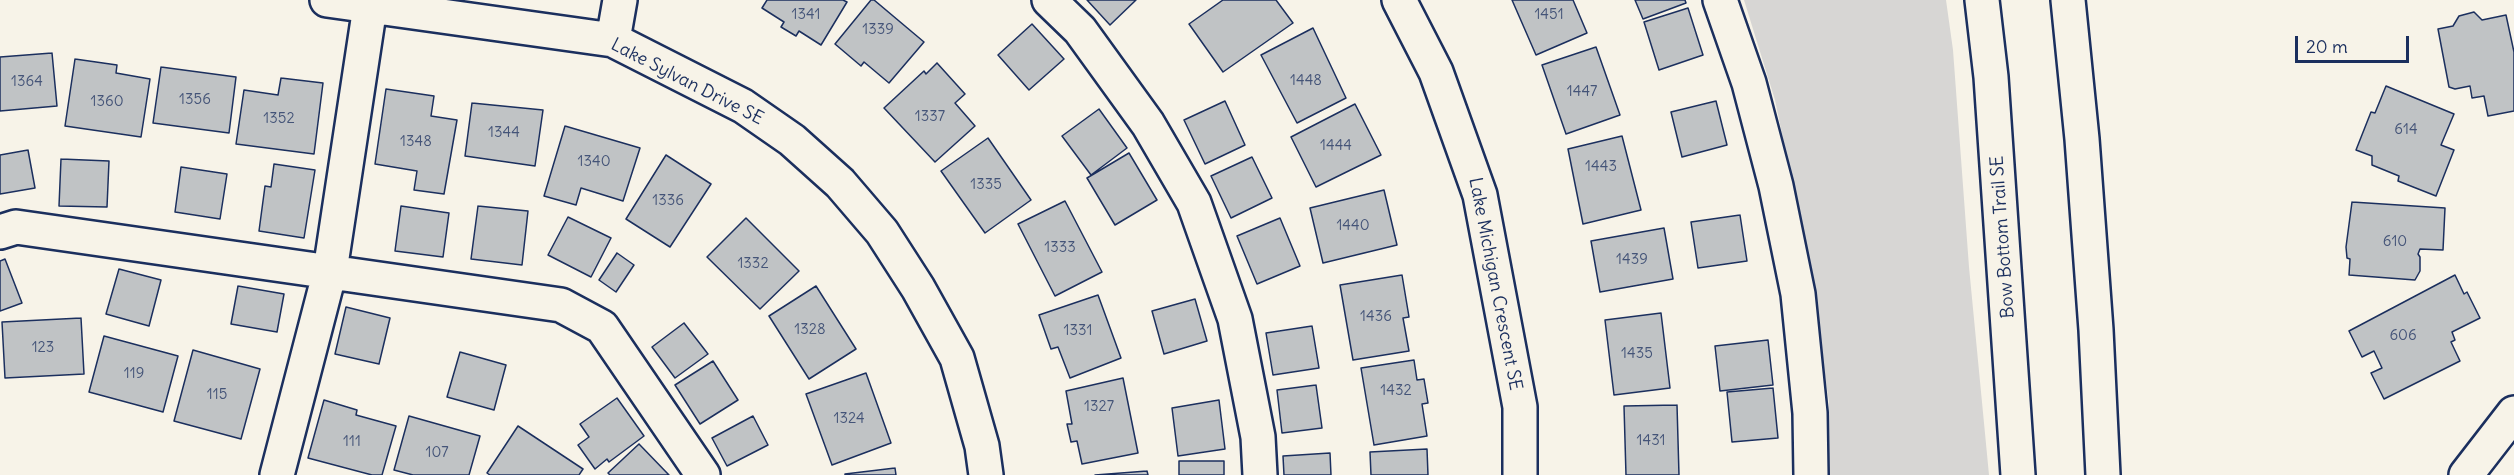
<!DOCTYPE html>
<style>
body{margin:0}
#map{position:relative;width:2514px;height:475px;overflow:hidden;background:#f7f3e8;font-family:Delius,sans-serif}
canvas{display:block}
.scale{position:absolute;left:2295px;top:36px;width:114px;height:27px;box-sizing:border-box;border:3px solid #1b2f5e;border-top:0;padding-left:8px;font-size:18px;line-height:21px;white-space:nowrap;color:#1b2f5e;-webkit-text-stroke:4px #f7f3e8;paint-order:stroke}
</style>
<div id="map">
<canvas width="2514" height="475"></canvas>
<div class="scale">20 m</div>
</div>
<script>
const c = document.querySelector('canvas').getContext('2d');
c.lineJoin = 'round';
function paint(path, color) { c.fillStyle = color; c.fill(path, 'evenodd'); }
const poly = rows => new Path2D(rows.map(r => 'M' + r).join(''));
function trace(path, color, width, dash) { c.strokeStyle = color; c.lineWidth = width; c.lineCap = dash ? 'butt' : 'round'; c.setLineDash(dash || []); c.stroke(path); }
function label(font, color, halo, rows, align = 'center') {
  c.font = font + ' Delius,sans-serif'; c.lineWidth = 4.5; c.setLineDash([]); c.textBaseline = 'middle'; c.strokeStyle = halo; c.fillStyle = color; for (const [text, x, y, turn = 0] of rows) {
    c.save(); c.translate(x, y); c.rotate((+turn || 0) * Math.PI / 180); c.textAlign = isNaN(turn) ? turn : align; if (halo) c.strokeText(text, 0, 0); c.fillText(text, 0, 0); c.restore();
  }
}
paint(poly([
 [1744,0,1946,0,1953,50,1969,267,1989,475,1829,475,1829,402,1806,250,1775,100]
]), '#d7d6d4');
const building = poly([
 [767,0,843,0,847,2,821,45,799,31,796,36,781,27,784,22,762,8,767,0],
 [871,0,874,0,924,42,889,83,864,62,861,66,835,44,871,0],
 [1087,0,1136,0,1110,25,1087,0],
 [1223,0,1276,0,1293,23,1223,72,1189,24,1223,0],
 [1512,0,1573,0,1587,33,1536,55,1512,0],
 [1635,0,1685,0,1686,3,1643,19,1635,0],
 [1688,8,1703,55,1659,70,1644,22,1688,8],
 [2474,12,2482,20,2506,15,2514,52,2514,111,2488,116,2484,96,2472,98,2470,86,2455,89,2449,87,2438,29,2453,26,2459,16,2474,12],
 [1032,24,1064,59,1029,90,998,55,1032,24],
 [1313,28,1346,98,1297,123,1261,55,1313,28],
 [1596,47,1620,115,1566,134,1542,65,1596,47],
 [52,53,57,106,0,111,0,57,52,53],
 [75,59,117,65,116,73,150,79,141,137,65,126,75,59],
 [937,63,965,94,955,103,975,126,935,162,884,108,924,71,926,74,937,63],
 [161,67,236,77,229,133,153,123,161,67],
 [281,78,323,83,314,154,236,144,244,90,278,95,281,78],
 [2386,86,2454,114,2441,145,2454,150,2436,196,2398,181,2399,176,2372,165,2372,156,2356,150,2371,112,2375,113,2386,86],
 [386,89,434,96,431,116,457,120,444,194,414,190,417,171,375,164,386,89],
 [1225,101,1245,145,1205,164,1184,120,1225,101],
 [1716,101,1727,145,1682,157,1671,112,1716,101],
 [472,103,543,110,535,166,465,156,472,103],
 [1355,104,1381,155,1316,187,1291,137,1355,104],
 [1099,109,1127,148,1091,175,1062,136,1099,109],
 [565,126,640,148,623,201,581,188,576,205,544,196,565,126],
 [1622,136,1641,210,1583,224,1568,149,1622,136],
 [988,138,1031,200,985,233,941,171,988,138],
 [28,150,35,188,0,194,0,155,28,150],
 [1129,153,1157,200,1115,225,1087,178,1129,153],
 [666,155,711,184,670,247,626,219,666,155],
 [1252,157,1272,198,1231,218,1211,176,1252,157],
 [61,159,109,161,107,207,59,206,61,159],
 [274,164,315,170,304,238,259,231,265,186,271,187,274,164],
 [181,167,227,174,220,219,175,212,181,167],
 [1384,190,1397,245,1323,263,1310,208,1384,190],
 [1065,201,1102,272,1055,296,1018,224,1065,201],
 [2352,202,2445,208,2443,250,2420,249,2418,254,2420,257,2420,271,2415,280,2349,275,2350,259,2347,258,2346,247,2352,202],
 [401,206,449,213,443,257,395,251,401,206],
 [478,206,528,211,522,265,471,259,478,206],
 [1740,215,1747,261,1698,268,1691,222,1740,215],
 [568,217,611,238,591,277,548,255,568,217],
 [746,218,799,271,760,309,707,257,746,218],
 [1280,218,1300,266,1257,284,1237,236,1280,218],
 [1664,228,1673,279,1600,292,1591,241,1664,228],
 [617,253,634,265,616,292,599,280,617,253],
 [5,259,22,303,0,311,0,261,5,259],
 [119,269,161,280,149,326,106,314,119,269],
 [1402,275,1409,317,1403,318,1409,351,1353,360,1340,285,1402,275],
 [2455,275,2464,294,2467,292,2480,318,2452,332,2455,340,2451,342,2460,361,2384,399,2371,373,2382,368,2374,351,2362,357,2349,331,2455,275],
 [238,286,284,294,277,332,231,324,238,286],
 [816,286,856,349,809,379,769,316,816,286],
 [1098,295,1121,358,1070,378,1058,347,1051,349,1039,315,1098,295],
 [1195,299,1207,341,1164,354,1152,311,1195,299],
 [346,307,390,318,379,364,335,354,346,307],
 [1661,313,1670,388,1614,395,1605,320,1661,313],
 [81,318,84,374,5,378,2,322,81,318],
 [684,323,708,354,675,378,652,347,684,323],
 [1312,326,1319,368,1273,375,1266,333,1312,326],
 [104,336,178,356,163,412,89,392,104,336],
 [1768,340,1773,385,1720,391,1715,346,1768,340],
 [193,350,260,369,241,439,174,421,193,350],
 [460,352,506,365,494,410,447,397,460,352],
 [1414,360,1417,380,1424,379,1428,403,1422,404,1427,436,1374,445,1361,368,1414,360],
 [713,361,738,400,700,424,675,385,713,361],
 [866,373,891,443,832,465,806,394,866,373],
 [1123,378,1138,453,1082,464,1077,441,1071,442,1067,424,1072,424,1066,391,1123,378],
 [1316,385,1322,428,1282,433,1277,390,1316,385],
 [1773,388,1778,438,1732,442,1727,392,1773,388],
 [617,398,644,436,609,462,607,459,595,469,578,445,589,437,580,424,617,398],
 [324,400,357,410,356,415,396,426,382,475,372,475,308,458,324,400],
 [1219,400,1225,449,1178,456,1172,408,1219,400],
 [1677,405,1679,475,1626,475,1624,406,1677,405],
 [409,416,480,436,469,475,413,475,394,470,409,416],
 [753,416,768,445,727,466,712,438,753,416],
 [518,426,583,469,579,475,490,475,487,473,518,426],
 [639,444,669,475,610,475,608,473,639,444],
 [1427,449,1428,475,1371,475,1370,452,1427,449],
 [1330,453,1331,475,1284,475,1283,456,1330,453],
 [1179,461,1224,461,1224,475,1179,475,1179,461],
 [895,468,896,475,845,475,845,474,895,468],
 [1147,471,1148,475,1095,475,1147,471]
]);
paint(building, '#c0c3c5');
trace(building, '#1b2f5e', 1.5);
const minor = poly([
 [327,0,613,40,743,106,792,140,840,183,882,232,918,288,957,358,982,446,986,475],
 [1049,0,1080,30,1148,124,1194,203,1235,319,1258,437,1260,475],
 [1399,0,1436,72,1480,195,1520,407,1520,475],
 [1720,0,1749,83,1776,186,1798,294,1810,413,1811,475],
 [613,40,620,0],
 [0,232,16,227,561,305,602,327,703,475],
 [277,475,330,271,371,0],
 [2466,475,2514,413]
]);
const highway = poly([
 [1982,0,1991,77,2018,475],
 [2068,0,2082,139,2096,330,2103,475]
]);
trace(minor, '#1b2f5e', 38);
trace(highway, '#1b2f5e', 38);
trace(minor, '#f7f3e8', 33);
trace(highway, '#f7f3e8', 33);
label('15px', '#445478', null, [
 ["1341",806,15],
 ["1451",1549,15],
 ["1339",878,30],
 ["1448",1306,81],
 ["1364",27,82],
 ["1447",1582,92],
 ["1356",195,100],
 ["1360",107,102],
 ["1337",930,117],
 ["1352",279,119],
 ["614",2406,130],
 ["1344",504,133],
 ["1348",416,142],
 ["1444",1336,146],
 ["1340",594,162],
 ["1443",1601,167],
 ["1335",986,185],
 ["1336",668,201],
 ["1440",1353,226],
 ["610",2395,242],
 ["1333",1060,248],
 ["1439",1632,260],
 ["1332",753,264],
 ["1436",1376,317],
 ["1328",810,330],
 ["1331",1078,331],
 ["606",2403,336],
 ["123",43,348],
 ["1435",1637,354],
 ["119",134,374],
 ["1432",1396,391],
 ["115",217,395],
 ["1327",1099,407],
 ["1324",849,419],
 ["1431",1651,441],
 ["111",352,442],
 ["107",437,453]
]);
label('18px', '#1b2f5e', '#f7f3e8', [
 ["Lake Sylvan Drive SE",687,82,27],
 ["Bow Bottom Trail SE",2003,237,-94],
 ["Lake Michigan Crescent SE",1495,284,79]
]);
</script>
